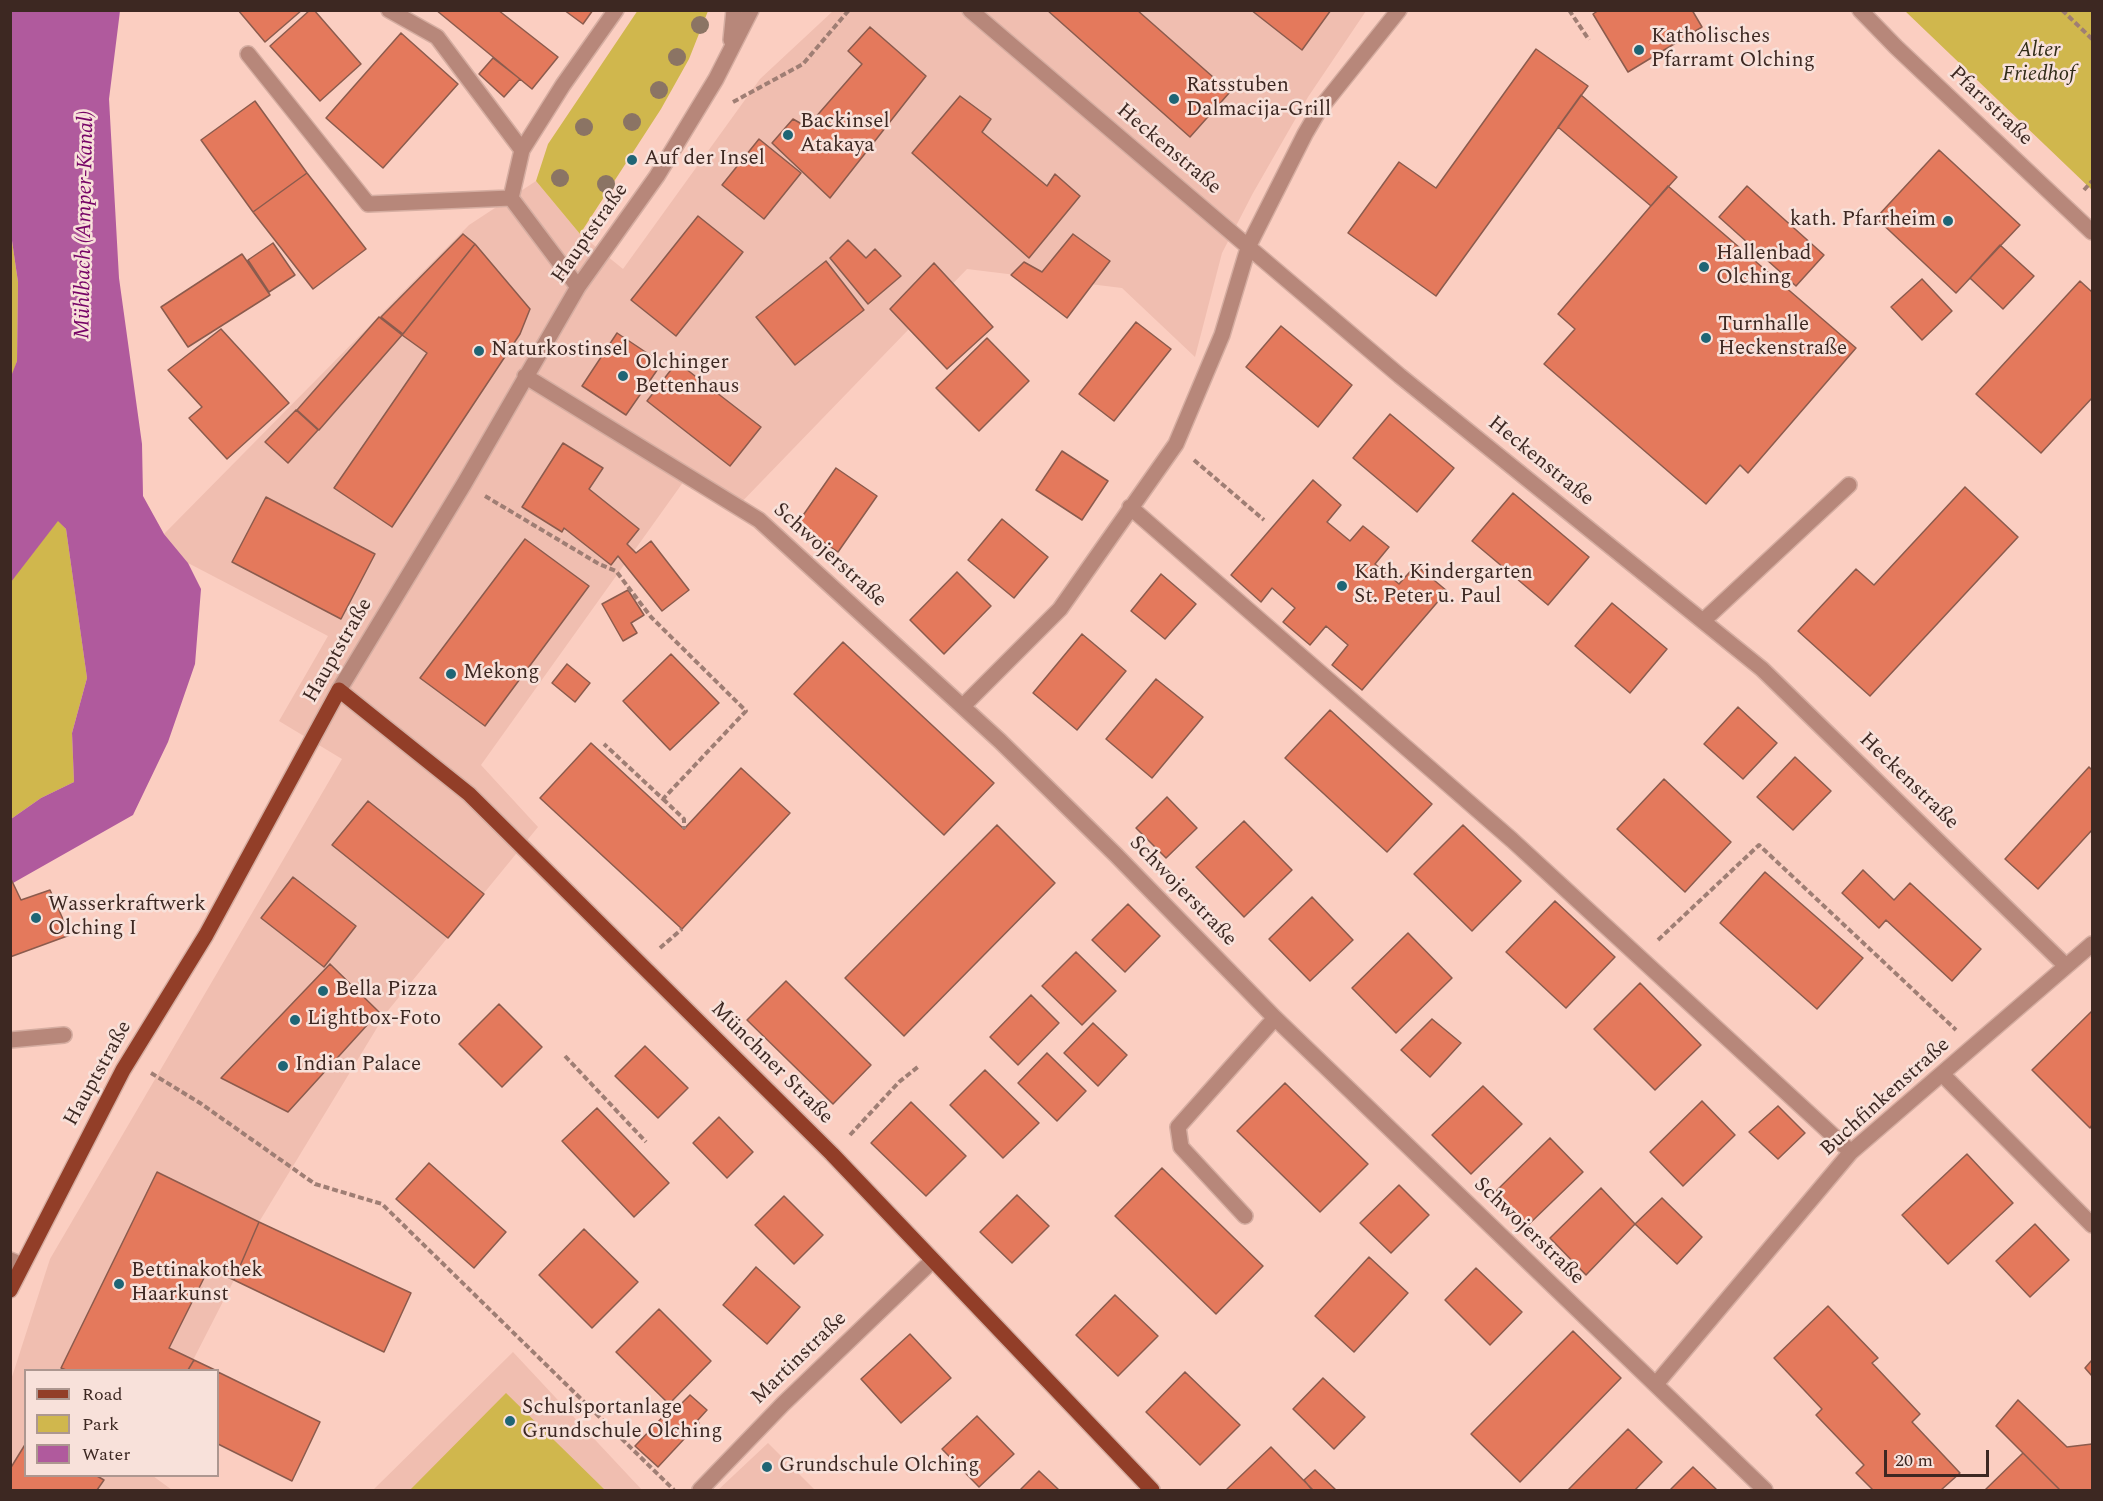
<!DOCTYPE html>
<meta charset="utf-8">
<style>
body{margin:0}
#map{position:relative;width:2103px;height:1501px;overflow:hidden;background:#fbcec1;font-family:Spectral,serif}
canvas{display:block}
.frame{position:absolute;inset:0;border:12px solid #3d2822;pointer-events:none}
.legend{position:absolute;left:24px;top:1369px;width:195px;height:108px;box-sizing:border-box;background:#f8e1da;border:2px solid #ad9790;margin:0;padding:8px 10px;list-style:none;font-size:18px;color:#3d2822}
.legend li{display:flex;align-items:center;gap:12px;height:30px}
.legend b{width:30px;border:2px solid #ad9790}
.scale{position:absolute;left:1884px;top:1450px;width:105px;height:27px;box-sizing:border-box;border:3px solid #3d2822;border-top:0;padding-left:8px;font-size:18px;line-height:21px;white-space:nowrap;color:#3d2822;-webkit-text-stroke:4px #f8e1da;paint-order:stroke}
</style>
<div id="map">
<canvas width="2103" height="1501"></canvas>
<div class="frame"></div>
<ul class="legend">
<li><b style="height:8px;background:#923e28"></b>Road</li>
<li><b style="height:16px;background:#d0b74d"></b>Park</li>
<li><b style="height:16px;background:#b05a9d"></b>Water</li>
</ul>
<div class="scale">20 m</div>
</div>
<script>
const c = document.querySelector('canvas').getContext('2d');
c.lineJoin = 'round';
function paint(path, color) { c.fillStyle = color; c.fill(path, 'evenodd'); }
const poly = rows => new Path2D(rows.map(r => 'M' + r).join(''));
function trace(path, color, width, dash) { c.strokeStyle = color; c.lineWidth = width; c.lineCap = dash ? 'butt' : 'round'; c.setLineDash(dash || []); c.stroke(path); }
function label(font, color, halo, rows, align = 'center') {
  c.font = font + ' Spectral,serif'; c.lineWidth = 5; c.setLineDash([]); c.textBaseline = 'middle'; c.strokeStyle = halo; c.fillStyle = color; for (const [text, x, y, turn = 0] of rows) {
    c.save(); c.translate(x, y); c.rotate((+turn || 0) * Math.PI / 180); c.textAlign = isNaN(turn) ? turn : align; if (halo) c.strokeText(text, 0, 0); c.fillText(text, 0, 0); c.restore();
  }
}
paint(poly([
 [833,11,1366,11,1308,97,1253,193,1222,253,1195,357,1122,288,967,269,733,511,684,481,481,765,538,827,386,1013,259,1222,234,1280,188,1370,26,1370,26,1476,153,1476,172,1490,11,1490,11,1380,50,1259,342,759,279,721,328,636,188,563,164,534,469,225,536,181,580,234,623,269,760,79],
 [513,1352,642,1490,373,1490],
 [768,1443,815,1490,718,1490]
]), '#f0beb0');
paint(poly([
 [638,10,708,11,689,59,661,109,580,234,536,181,548,144],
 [1905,11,2092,11,2092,190],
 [10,227,18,282,17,361,11,379],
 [58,520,66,529,87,678,72,733,74,782,41,798,11,819,10,582],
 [506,1393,605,1490,410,1490]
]), '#d0b74d');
paint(poly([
 [11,10,120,11,109,99,119,278,142,444,143,496,164,534,188,563,201,589,195,664,168,742,133,815,13,883,10,877,11,819,41,798,74,782,72,733,87,678,66,529,58,521,11,582,10,379,17,361,18,282,10,227]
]), '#b05a9d');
const building = poly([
 [238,10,302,10,265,42,238,10],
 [310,10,314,10,361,64,320,101,270,46,310,10],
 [436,10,498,10,558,57,532,89,436,10],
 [564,10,593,10,583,24,564,10],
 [1047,10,1137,10,1230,92,1190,137,1047,10],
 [1251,10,1331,10,1302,50,1251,10],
 [1599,10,1692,10,1702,27,1628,72,1593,14,1599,10],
 [870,27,926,76,830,198,772,143,793,119,807,127,862,64,848,51,870,27],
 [401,33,458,84,383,168,326,118,401,33],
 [1536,49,1588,86,1436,296,1348,233,1399,162,1436,188,1536,49],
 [493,58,520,79,504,97,479,74,493,58],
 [1581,95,1677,177,1651,206,1558,127,1581,95],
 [960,96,991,119,982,132,1047,186,1055,174,1080,196,1029,258,912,153,960,96],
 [255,101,307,173,253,212,201,140,255,101],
 [759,139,801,173,764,219,722,185,759,139],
 [1939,150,2020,225,1956,293,1876,218,1939,150],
 [307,173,366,249,313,289,253,212,307,173],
 [1668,186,1856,348,1748,473,1740,465,1706,504,1544,364,1575,329,1558,314,1668,186],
 [1747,186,1824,255,1796,286,1719,217,1747,186],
 [698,216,743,252,676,336,631,300,698,216],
 [463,234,475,244,403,334,381,317,463,234],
 [1073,234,1110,261,1067,318,1011,275,1024,262,1042,272,1073,234],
 [848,240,866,258,875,249,901,276,868,304,830,258,848,240],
 [273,243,295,275,269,292,248,260,273,243],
 [475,244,530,309,520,334,392,527,334,488,427,353,402,335,475,244],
 [2000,245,2034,276,2003,309,1970,278,2000,245],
 [242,254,270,295,188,347,161,307,242,254],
 [826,261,864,310,795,365,756,317,826,261],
 [934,263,993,327,947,369,890,309,934,263],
 [1922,279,1952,311,1922,340,1891,307,1922,279],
 [2080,281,2092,292,2092,398,2041,453,1976,394,2080,281],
 [379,317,402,335,319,430,297,410,379,317],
 [1136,322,1171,349,1114,421,1079,394,1136,322],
 [1281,326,1352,385,1318,427,1246,367,1281,326],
 [221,329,289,403,227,459,189,418,202,407,168,370,221,329],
 [617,333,662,363,626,415,582,386,617,333],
 [987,338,1029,381,979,431,936,388,987,338],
 [677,362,761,427,730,466,647,401,677,362],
 [296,410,318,430,288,463,265,442,296,410],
 [1390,414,1454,468,1417,512,1353,458,1390,414],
 [563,443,603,468,589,489,639,529,627,544,636,553,651,541,689,590,662,611,618,556,611,565,564,528,562,532,522,507,563,443],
 [1062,451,1108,481,1082,520,1036,490,1062,451],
 [836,468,877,496,838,552,797,524,836,468],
 [1313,480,1341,505,1327,522,1350,541,1363,526,1389,547,1375,564,1399,584,1416,565,1447,591,1362,690,1332,665,1348,645,1326,626,1310,645,1283,622,1295,608,1272,588,1261,602,1231,575,1313,480],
 [1965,487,2018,537,1870,696,1798,631,1856,569,1874,585,1965,487],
 [1513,493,1589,557,1548,605,1472,541,1513,493],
 [266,497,375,554,341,619,232,562,266,497],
 [1002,519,1048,557,1014,598,968,560,1002,519],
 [525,539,589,586,485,726,420,678,525,539],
 [957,572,991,606,944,654,910,620,957,572],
 [1161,574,1196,604,1165,639,1131,611,1161,574],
 [628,590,644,615,631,623,637,633,623,641,602,604,628,590],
 [1612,603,1667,649,1630,693,1575,646,1612,603],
 [1082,634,1126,671,1077,730,1033,693,1082,634],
 [843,642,994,783,944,835,794,694,843,642],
 [671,654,719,703,670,750,623,701,671,654],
 [567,664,590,683,575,702,552,683,567,664],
 [1156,679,1203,717,1152,778,1106,739,1156,679],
 [1738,707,1777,743,1743,779,1704,744,1738,707],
 [1330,710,1432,804,1387,852,1285,758,1330,710],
 [591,743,684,829,741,768,790,813,682,929,540,798,591,743],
 [1795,757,1831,791,1793,830,1757,797,1795,757],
 [2089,767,2092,770,2092,830,2038,889,2005,859,2089,767],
 [1664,779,1731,842,1685,892,1617,829,1664,779],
 [1167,797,1197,828,1166,858,1136,828,1167,797],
 [368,801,484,894,448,938,332,845,368,801],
 [1244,821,1292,870,1244,917,1196,867,1244,821],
 [997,825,1055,883,904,1036,845,978,997,825],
 [1463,825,1521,881,1472,931,1414,874,1463,825],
 [1863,870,1894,900,1910,883,1981,949,1952,981,1886,920,1879,928,1842,893,1863,870],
 [1765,872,1863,958,1817,1009,1720,923,1765,872],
 [10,877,21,900,50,890,70,935,10,957,10,877],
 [293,877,356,926,324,967,261,918,293,877],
 [1312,897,1353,940,1310,981,1269,939,1312,897],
 [1555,901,1615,957,1566,1008,1506,952,1555,901],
 [1128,904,1160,936,1125,972,1092,940,1128,904],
 [1408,933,1452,978,1396,1033,1352,988,1408,933],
 [1076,952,1116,991,1082,1025,1042,986,1076,952],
 [330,964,379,1012,288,1112,221,1078,330,964],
 [786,981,871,1065,833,1104,747,1020,786,981],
 [1640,983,1701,1045,1655,1090,1594,1029,1640,983],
 [1031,995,1059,1023,1018,1065,990,1037,1031,995],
 [499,1004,542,1047,502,1087,459,1044,499,1004],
 [2092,1011,2092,1125,2090,1128,2032,1070,2092,1011],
 [1432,1019,1461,1043,1430,1077,1401,1050,1432,1019],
 [1093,1023,1127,1055,1098,1086,1064,1053,1093,1023],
 [645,1046,688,1088,658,1118,615,1076,645,1046],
 [1047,1053,1086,1091,1057,1121,1018,1083,1047,1053],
 [985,1070,1039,1123,1003,1158,950,1105,985,1070],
 [1285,1083,1368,1164,1320,1212,1237,1131,1285,1083],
 [1483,1086,1522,1124,1471,1174,1432,1135,1483,1086],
 [1702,1101,1735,1135,1683,1186,1650,1152,1702,1101],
 [911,1102,966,1156,926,1196,871,1143,911,1102],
 [1778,1106,1805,1133,1778,1159,1749,1132,1778,1106],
 [597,1108,669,1183,634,1217,562,1141,597,1108],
 [719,1117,753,1152,727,1178,693,1143,719,1117],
 [1550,1138,1583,1172,1526,1227,1493,1194,1550,1138],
 [1967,1154,2013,1203,1948,1264,1902,1215,1967,1154],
 [429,1163,506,1232,474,1268,396,1199,429,1163],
 [1162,1168,1263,1266,1216,1314,1115,1216,1162,1168],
 [157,1172,259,1222,234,1280,209,1268,169,1348,194,1360,188,1370,66,1370,61,1368,157,1172],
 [1399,1185,1429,1215,1391,1253,1360,1223,1399,1185],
 [1601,1188,1635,1224,1586,1275,1550,1238,1601,1188],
 [1017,1195,1049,1226,1012,1263,980,1232,1017,1195],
 [784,1196,823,1235,794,1264,755,1225,784,1196],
 [1662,1198,1702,1237,1677,1264,1635,1224,1662,1198],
 [259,1222,411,1293,384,1352,234,1280,259,1222],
 [2035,1224,2069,1260,2030,1297,1996,1261,2035,1224],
 [584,1229,638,1282,592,1328,539,1275,584,1229],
 [1369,1257,1408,1293,1354,1352,1315,1316,1369,1257],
 [756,1267,800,1307,767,1344,723,1305,756,1267],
 [1476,1268,1522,1312,1490,1345,1445,1300,1476,1268],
 [1115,1295,1158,1336,1118,1376,1076,1335,1115,1295],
 [1828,1306,1878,1358,1872,1363,1920,1414,1912,1422,1960,1473,1941,1490,1873,1490,1856,1473,1864,1465,1816,1415,1822,1409,1774,1358,1828,1306],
 [659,1309,711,1361,669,1404,616,1352,659,1309],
 [1573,1331,1621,1378,1520,1482,1471,1434,1573,1331],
 [910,1334,951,1378,901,1423,861,1379,910,1334],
 [194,1360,215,1370,188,1370,194,1360],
 [2092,1360,2092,1376,2085,1368,2092,1360],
 [218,1372,320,1422,292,1481,218,1444,218,1372],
 [1185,1372,1240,1425,1200,1465,1146,1412,1185,1372],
 [1323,1378,1365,1417,1334,1449,1293,1409,1323,1378],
 [690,1395,707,1410,697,1421,699,1423,658,1467,635,1446,677,1402,680,1405,690,1395],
 [2018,1400,2067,1447,2092,1444,2092,1490,2060,1490,1996,1426,2018,1400],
 [977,1416,1014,1454,979,1487,942,1449,977,1416],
 [1628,1429,1662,1462,1635,1490,1568,1490,1628,1429],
 [26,1443,26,1476,97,1476,104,1480,97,1490,10,1490,10,1469,26,1443],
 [1271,1447,1313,1490,1226,1490,1271,1447],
 [2023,1453,2060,1490,1985,1490,2023,1453],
 [1693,1467,1717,1490,1670,1490,1693,1467],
 [1315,1470,1336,1490,1312,1490,1304,1480,1315,1470],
 [1039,1471,1059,1490,1020,1490,1039,1471]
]);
paint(building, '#e4795c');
trace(building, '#8b5b4d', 1.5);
const minor = poly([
 [389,10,437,37,522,150],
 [970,10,1400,376,1762,669,2066,966],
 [1860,10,1896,47,2092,232],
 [731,40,734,10],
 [248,54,368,204,511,198],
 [578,287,511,198,522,150,563,85,616,10],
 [525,376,759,520,1000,741,1116,855,1275,1018,1765,1490],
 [1130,507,1512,840,1851,1152],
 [1703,621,1849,485],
 [339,690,464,484,578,287,657,176,716,79,751,10],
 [963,706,1060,609,1176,444,1222,335,1249,245,1305,134,1319,110,1399,10],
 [10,1040,64,1035],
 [1942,1074,2092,1225],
 [1245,1216,1181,1147,1178,1127,1275,1018],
 [10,1260,22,1265],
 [1656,1384,1851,1152,2092,944],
 [700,1490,783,1404,932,1261]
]);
const major = poly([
 [10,1290,123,1070,206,935,339,690,469,794,832,1154,1152,1490]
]);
trace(minor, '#d5ada1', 18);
trace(major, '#d5ada1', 18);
trace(poly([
 [1569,10,1589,40],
 [2062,10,2092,39],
 [733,102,803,64,849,10],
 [2084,190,2092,181],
 [1194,460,1264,520],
 [485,496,599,564,616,571,651,617,746,711,663,799,604,744],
 [663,799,684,819,684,829],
 [1658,940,1759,845,1956,1030],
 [660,948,682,929],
 [565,1056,646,1142],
 [151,1073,200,1103,315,1184,382,1204,674,1490],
 [850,1135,899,1082,919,1066]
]), '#9f7e74', 4, [6, 3]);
trace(minor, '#b7877a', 15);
trace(major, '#923e28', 15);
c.fillStyle = '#8b7464';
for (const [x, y] of [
 [700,25],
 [677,57],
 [659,90],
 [632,122],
 [584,127],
 [560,178],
 [606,184]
]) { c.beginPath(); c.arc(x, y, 9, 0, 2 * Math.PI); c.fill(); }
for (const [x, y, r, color] of [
 [1639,50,6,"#1f6575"],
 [1174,99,6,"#1f6575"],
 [788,135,6,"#1f6575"],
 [632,160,6,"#1f6575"],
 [1948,221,6,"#1f6575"],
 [1704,267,6,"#1f6575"],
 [1706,338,6,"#1f6575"],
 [479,351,6,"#1f6575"],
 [623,376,6,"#1f6575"],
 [1342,586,6,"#1f6575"],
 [451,674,6,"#1f6575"],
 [36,918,6,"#1f6575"],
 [323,991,6,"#1f6575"],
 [295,1020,6,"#1f6575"],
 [283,1066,6,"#1f6575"],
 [119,1284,6,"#1f6575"],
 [510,1421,6,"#1f6575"],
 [767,1467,6,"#1f6575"]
]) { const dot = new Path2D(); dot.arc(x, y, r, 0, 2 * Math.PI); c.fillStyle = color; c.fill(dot); trace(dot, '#f8e1da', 2); }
label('21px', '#3d2822', '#f8e1da', [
 ["Katholisches",1651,38],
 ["Pfarramt Olching",1651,62],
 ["Ratsstuben",1186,87],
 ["Dalmacija-Grill",1186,111],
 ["Backinsel",800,123],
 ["Atakaya",800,147],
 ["Auf der Insel",644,160],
 ["kath. Pfarrheim",1936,221,"right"],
 ["Hallenbad",1716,255],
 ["Olching",1716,279],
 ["Turnhalle",1718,326],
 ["Heckenstraße",1718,350],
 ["Naturkostinsel",491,351],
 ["Olchinger",635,364],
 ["Bettenhaus",635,388],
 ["Kath. Kindergarten",1354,574],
 ["St. Peter u. Paul",1354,598],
 ["Mekong",463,674],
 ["Wasserkraftwerk",48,906],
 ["Olching I",48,930],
 ["Bella Pizza",335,991],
 ["Lightbox-Foto",307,1020],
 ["Indian Palace",295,1066],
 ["Bettinakothek",131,1272],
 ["Haarkunst",131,1296],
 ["Schulsportanlage",522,1409],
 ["Grundschule Olching",522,1433],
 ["Grundschule Olching",779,1467]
], 'left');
label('italic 21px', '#302b17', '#f8e1da', [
 ["Alter",2039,52],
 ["Friedhof",2039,76]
]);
label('21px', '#3d2822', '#f8e1da', [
 ["Pfarrstraße",1990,107,43],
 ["Heckenstraße",1168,150,40],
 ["Hauptstraße",591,234,-55],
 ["Heckenstraße",1540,462,39],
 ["Schwojerstraße",829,556,42],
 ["Hauptstraße",339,651,-60],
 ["Heckenstraße",1908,782,44],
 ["Schwojerstraße",1182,892,46],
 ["Münchner Straße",771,1064,45],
 ["Hauptstraße",99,1074,-61],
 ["Buchfinkenstraße",1886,1098,-42],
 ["Schwojerstraße",1528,1232,44],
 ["Martinstraße",800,1359,-44]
]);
label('italic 22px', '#760366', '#f8e1da', [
 ["Mühlbach (Amper-Kanal)",86,225,-89]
]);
</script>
